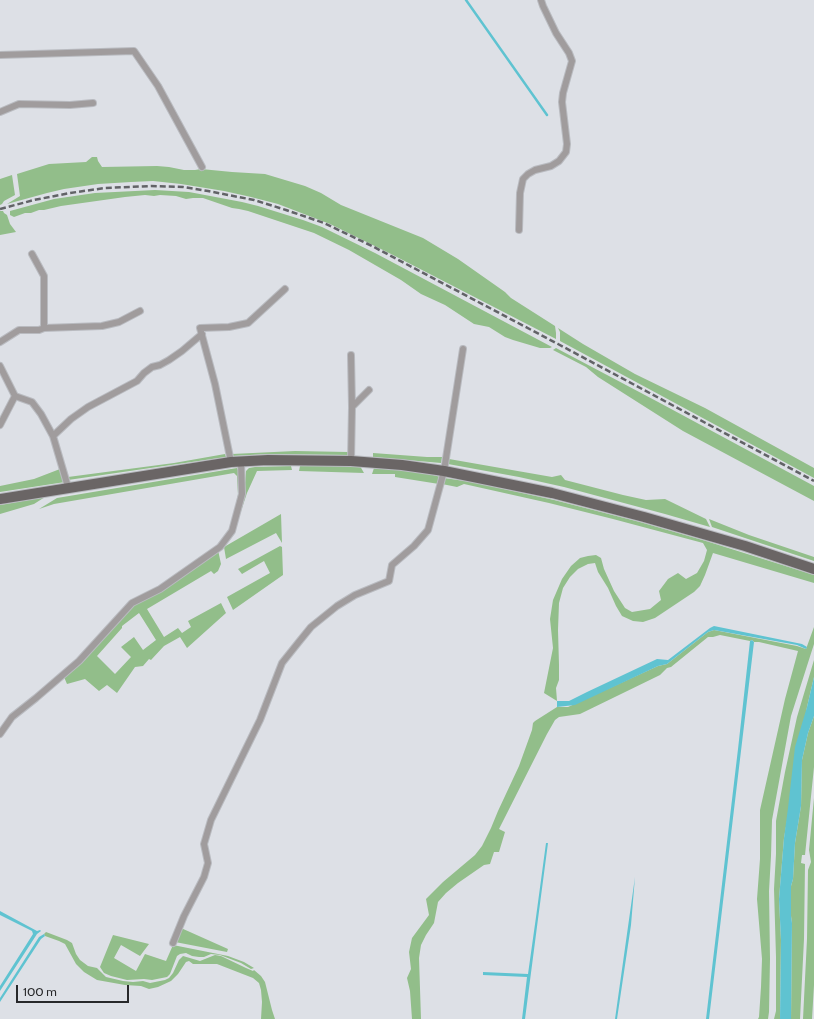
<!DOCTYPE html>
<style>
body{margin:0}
#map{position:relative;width:814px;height:1019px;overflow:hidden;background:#dde0e6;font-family:Cabin,sans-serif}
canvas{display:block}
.scale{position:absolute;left:16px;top:985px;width:113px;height:18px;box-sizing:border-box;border:2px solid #27282a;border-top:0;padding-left:5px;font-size:12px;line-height:14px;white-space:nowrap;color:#27282a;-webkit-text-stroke:3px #dde0e6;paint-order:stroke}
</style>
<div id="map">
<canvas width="814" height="1019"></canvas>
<div class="scale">100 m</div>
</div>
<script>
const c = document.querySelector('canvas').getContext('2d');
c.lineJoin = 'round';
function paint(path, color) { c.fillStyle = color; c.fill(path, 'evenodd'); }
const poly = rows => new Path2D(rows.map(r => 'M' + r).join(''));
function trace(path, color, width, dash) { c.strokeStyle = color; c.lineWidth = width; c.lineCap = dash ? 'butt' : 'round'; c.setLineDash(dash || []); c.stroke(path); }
paint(poly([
 [92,157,97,157,98,161,102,167,157,166,169,167,184,170,195,170,201,169,232,172,265,174,305,186,321,193,341,205,423,238,458,259,505,292,511,298,555,326,556,333,556,339,391,254,330,224,278,204,251,197,224,191,181,184,153,181,131,182,98,184,64,189,47,193,7,204,20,196,17,174,49,164,86,162],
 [12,175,15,195,4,201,2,204,0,205,0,179],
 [155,190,189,192,242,202,258,206,303,220,322,227,375,253,552,347,550,348,540,348,513,340,505,337,489,327,474,324,445,305,421,294,401,280,349,250,314,233,248,211,239,209,232,208,203,198,193,198,186,199,176,196,160,195,154,196,145,195,125,197,61,206,44,210,39,210,31,213,25,213,14,217,10,215,10,211,54,199,95,193],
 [0,211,3,211,4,213,7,215,10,224,16,232,0,235],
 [558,328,583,344,635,374,705,408,814,468,814,478,560,341,560,332],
 [556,348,660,403,814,486,814,501,683,431,598,377,586,367,553,350],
 [295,451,348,452,348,455,269,454,232,456,232,454],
 [373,453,427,457,442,457,441,463,373,457],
 [225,454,226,457,68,480,68,477,174,463],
 [449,459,552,477,561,475,565,480,623,495,646,500,665,499,706,519,710,527,665,514,564,487,519,477,448,464],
 [291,466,292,470,257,471,247,493,239,517,244,495,246,471,249,468,255,467],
 [300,466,360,466,364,473,299,471],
 [237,468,239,472,240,495,230,529,238,495,237,476,234,473,54,504,39,509,57,498],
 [374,468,399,470,429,474,441,477,439,484,395,477,395,474,372,474],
 [60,469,65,482,0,492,0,486,34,479],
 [444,478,472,482,554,500,640,522,706,541,814,575,814,583,713,553,705,575,700,586,694,592,655,618,643,622,633,621,622,616,616,606,608,588,598,572,595,563,588,564,578,569,570,577,563,588,559,603,558,630,559,665,559,680,556,688,557,701,544,693,553,648,550,619,553,600,562,579,571,566,580,558,588,556,596,555,601,558,604,569,614,591,625,608,632,612,650,609,661,600,659,591,668,579,678,573,686,579,697,573,704,561,707,550,703,543,613,519,549,503,464,484,457,487,442,484],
 [45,497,34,504,0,514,0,505],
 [281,514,282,543,276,533,226,559,224,547],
 [709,519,749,535,814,557,814,561,712,527],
 [280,546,282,547,283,575,233,610,227,597,270,573,264,561,242,574,238,569],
 [218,550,221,564,218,571,214,574,211,571,147,609,164,637,178,628,182,633,191,627,188,621,221,603,226,613,187,648,180,637,164,646,151,660,149,659,143,666,135,667,117,693,107,685,99,691,85,679,67,684,64,677,133,605],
 [139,613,156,640,143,650,134,637,121,647,131,657,115,674,97,656,122,628,122,626],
 [814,627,814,644,791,716,772,820,771,856,769,891,770,959,769,1012,768,1019,758,1019,759,1017,761,987,762,959,757,899,760,859,760,810,785,699,798,651,759,642,754,642,752,640,750,641,720,635,713,637,708,637,671,667,667,668,660,675,658,676,580,714,559,717,555,720,547,734,499,829,505,832,499,852,494,852,490,864,484,865,458,883,446,893,438,902,434,923,426,935,421,945,419,958,421,1019,412,1019,410,991,407,978,411,969,409,952,412,938,429,915,426,899,443,882,475,855,482,846,491,828,498,811,519,766,532,730,533,723,535,721,557,707,568,707,658,666,667,664,708,632,714,630,797,646,806,649],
 [814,660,814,677,807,707,784,838,779,899,781,940,780,1018,780,1019,774,1019,776,1011,776,957,774,889,776,854,776,821,785,772,797,717],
 [814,716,814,767,805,855,802,855,801,863,805,864,804,939,800,1019,791,1019,792,923,791,916,791,886,793,879,795,843,801,806,802,760,808,733],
 [814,798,814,985,812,1019,803,1019,807,939,808,870,811,862,809,850],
 [181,928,228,949,227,952,175,942],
 [46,932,67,940,72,943,76,954,80,960,88,966,97,968,106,977,123,981,133,982,143,981,150,983,165,980,169,978,173,973,179,960,183,956,200,961,215,955,221,956,246,968,253,971,254,970,261,976,265,982,272,1010,275,1019,261,1019,262,1002,261,990,259,983,253,978,217,964,193,964,189,961,186,962,178,974,171,981,158,987,149,989,141,986,125,985,97,980,84,972,76,964,65,944,59,941,45,936,44,934],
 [113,935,149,944,140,956,121,945,114,958,136,971,145,954,166,961,173,945,228,956,244,962,254,968,251,969,241,963,220,955,211,954,204,957,199,957,192,956,186,953,180,954,177,956,170,974,167,977,152,980,144,979,127,980,111,976,104,973,100,967]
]), '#92be8a');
paint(poly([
 [714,626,802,644,807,647,806,649,797,645,714,630,708,632,667,664,658,666,575,705,557,707,557,701,569,701,587,692,657,659,668,660,710,628],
 [752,640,754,642,709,1019,706,1019,738,749,750,641],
 [814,677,814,716,808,733,802,760,801,806,795,843,793,879,791,886,791,916,792,923,791,1019,780,1019,781,940,779,899,784,838,788,808,795,747,807,707],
 [546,843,548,843,538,919,525,1019,522,1019,527,977,483,975,483,972,528,974,536,917],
 [635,877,631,925,617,1019,615,1019],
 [0,911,37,931,40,930,41,931,37,934,0,991,0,986,33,934,32,931,0,915],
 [44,934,45,936,41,939,0,1002,0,998,39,937]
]), '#5fc3d1');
trace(poly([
 [466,0,547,115]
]), '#5fc3d1', 2.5);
const minor = poly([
 [0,55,134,51,158,86,202,167],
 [0,112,19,104,70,105,93,103],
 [519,230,520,193,523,179,528,174,535,170,551,166,559,161,566,152,567,144,562,102,563,93,572,61,569,53,556,33,543,6,541,0],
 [44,328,102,326,119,322,140,311],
 [0,342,19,330,39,330,44,328,44,276,32,254],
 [351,355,352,407],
 [0,366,15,396,32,402,41,414,53,436,68,487],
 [0,425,15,396],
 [53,436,71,419,88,407,137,381,144,373,152,367,160,365,169,360,182,351,202,334],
 [351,461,352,407,369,390],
 [231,462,215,384,200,328,229,327,248,323,285,289],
 [0,734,12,717,36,698,79,661,132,603,160,589,220,547,232,531,242,494,241,461],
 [173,943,184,916,204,877,208,863,204,844,211,820,260,720,282,663,298,643,311,627,337,606,355,595,389,581,392,565,414,546,428,530,444,471,463,349]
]);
const primary = poly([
 [0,499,231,462,268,460,351,461,402,465,444,471,552,493,644,517,745,546,814,569]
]);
trace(minor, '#b9bbc0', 8);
trace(primary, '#b9bbc0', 12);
trace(minor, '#a09c9d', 6);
trace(primary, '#6a6565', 10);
trace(poly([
 [0,209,34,200,70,193,105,188,151,186,183,187,208,191,254,200,286,210,324,223,372,246,558,344,814,481]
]), '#626367', 2.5, [6, 3]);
</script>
